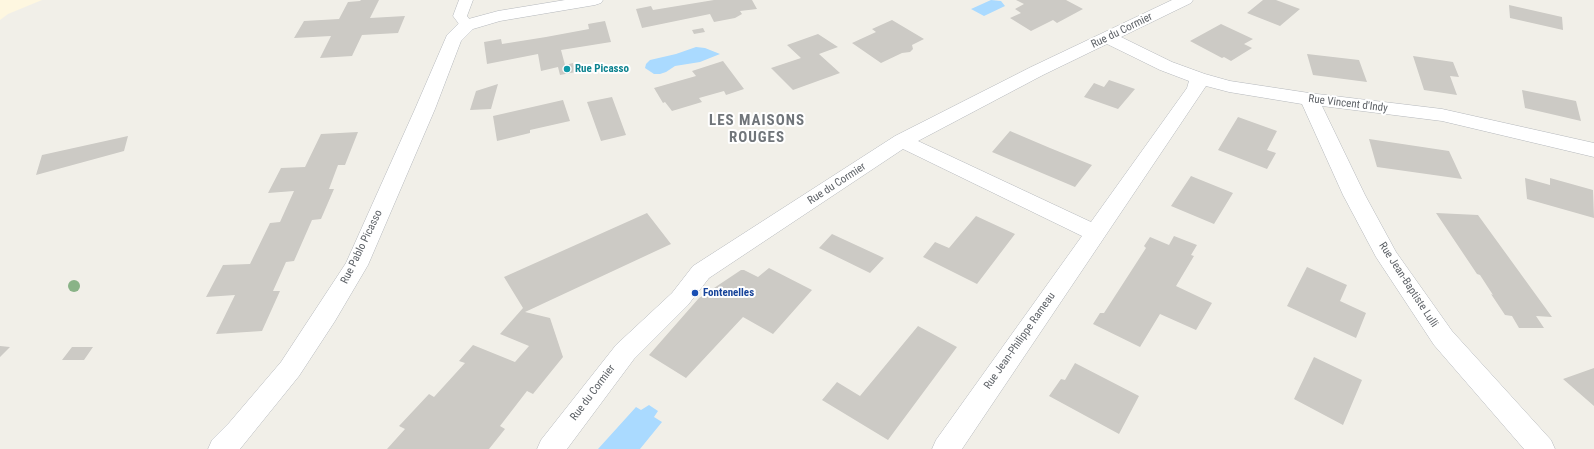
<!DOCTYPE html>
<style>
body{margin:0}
canvas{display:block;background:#f1efe8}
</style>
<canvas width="1594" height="449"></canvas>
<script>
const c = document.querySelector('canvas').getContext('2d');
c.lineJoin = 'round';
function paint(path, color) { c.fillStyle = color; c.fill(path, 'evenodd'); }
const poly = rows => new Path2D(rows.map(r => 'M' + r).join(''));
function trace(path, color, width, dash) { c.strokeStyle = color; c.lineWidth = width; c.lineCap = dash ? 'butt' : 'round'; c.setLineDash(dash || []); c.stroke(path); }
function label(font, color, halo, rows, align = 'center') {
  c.font = font + ' "Roboto Condensed",sans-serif'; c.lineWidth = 4; c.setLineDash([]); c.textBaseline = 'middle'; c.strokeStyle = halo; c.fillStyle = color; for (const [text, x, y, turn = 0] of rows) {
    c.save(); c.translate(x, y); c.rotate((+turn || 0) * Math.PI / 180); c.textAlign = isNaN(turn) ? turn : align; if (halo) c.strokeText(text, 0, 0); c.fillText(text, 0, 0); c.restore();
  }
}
paint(poly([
 [0,0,42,0,8,14,0,20]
]), '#fef7e0');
paint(poly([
 [991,0,1001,1,1005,6,984,16,971,9],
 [696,47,705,48,720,54,700,62,675,66,666,72,660,74,654,74,645,68,646,64,650,60,676,54],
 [649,405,658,411,654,417,662,422,640,449,598,449,636,407,641,410]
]), '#aadaff');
paint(poly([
 [361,0,379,0,370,18,405,16,398,33,362,35,352,56,320,58,331,36,294,38,304,21,339,19,348,2,360,1],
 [714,0,752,0,757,9,740,11,742,14,735,18,714,22,710,14,642,28,636,9,651,6,653,10],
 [1016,0,1066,0,1083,9,1057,23,1053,20,1031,31,1010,18,1021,13,1015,9,1024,4],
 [1263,0,1276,0,1300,9,1280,26,1247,13],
 [1509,5,1562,17,1563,30,1510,18],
 [892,20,924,39,912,45,913,49,910,52,902,53,881,63,852,43,876,32,872,29],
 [605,21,611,42,561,50,565,65,573,63,576,72,560,75,558,67,541,71,538,54,487,64,484,42,501,39,502,44,546,37,589,29,588,24],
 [1221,24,1253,39,1244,44,1252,48,1231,61,1224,57,1222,58,1190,41],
 [703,28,705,32,694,34,692,30],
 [818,34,838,47,819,54,840,73,793,90,771,68,801,58,787,45],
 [1307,54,1359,60,1367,82,1313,75],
 [1413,56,1453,62,1459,77,1450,76,1457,95,1424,90],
 [723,61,744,89,726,95,724,91,699,98,702,102,672,111,665,102,663,103,654,88,696,76,692,71],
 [1109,80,1135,89,1118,109,1084,97,1094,83,1104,87],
 [498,84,491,109,470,110,476,91],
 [1522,90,1576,101,1581,121,1525,108],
 [612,97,626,135,601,141,587,102],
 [563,100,570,121,530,130,530,133,497,141,493,116],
 [1238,117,1277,131,1267,150,1276,153,1267,169,1218,150],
 [1010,131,1050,148,1092,165,1075,187,992,152],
 [358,132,345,165,338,165,329,189,334,189,321,219,312,220,294,261,286,262,273,291,280,291,262,331,216,334,235,295,206,297,223,265,250,264,270,223,280,222,294,191,268,193,281,168,305,167,321,134],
 [128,136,124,151,36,175,42,155],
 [1369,139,1449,151,1462,179,1377,167],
 [1191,176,1233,193,1214,224,1171,206],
 [1525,178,1550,185,1550,178,1593,190,1594,218,1527,199],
 [647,213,671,244,525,312,550,318,563,357,533,394,527,391,500,426,505,429,489,449,387,449,405,429,399,426,429,394,434,397,465,363,459,361,473,345,515,362,529,346,500,334,523,308,504,277],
 [1436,213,1478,215,1552,317,1536,316,1544,328,1519,328,1512,316,1505,315,1491,294,1493,295,1480,275,1477,274],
 [976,216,1015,234,977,284,923,257,935,242,949,248],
 [832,234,884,258,870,273,819,248],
 [1174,236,1197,245,1191,255,1194,256,1176,286,1212,303,1196,330,1160,314,1140,347,1093,324,1100,313,1104,313,1146,248,1144,246,1150,237,1169,245],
 [1307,267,1347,285,1340,301,1366,313,1356,338,1287,306],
 [769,268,812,290,773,334,743,317,686,378,649,355,699,298,741,270,744,270,758,277],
 [918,326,957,347,888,440,822,400,837,382,860,396],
 [0,346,10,347,0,357],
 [72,347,93,347,84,360,62,360],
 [1314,357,1362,380,1343,425,1294,399],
 [1075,363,1139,396,1119,434,1049,396,1061,379,1065,380],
 [1594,368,1594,406,1563,379]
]), '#cccac5');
const service = poly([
 [459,0,473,0,467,16,474,25,472,28,467,29,462,28,453,16,459,0]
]);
const minor = poly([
 [565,0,603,0,601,3,595,5,500,21,473,29,461,41,435,109,368,265,335,321,299,376,240,449,208,449,212,440,229,423,281,362,346,263,415,109,447,35,461,21,498,11,565,0],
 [1172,0,1193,0,1191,3,1121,37,1172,62,1205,74,1230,81,1309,93,1442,109,1594,143,1594,157,1442,121,1322,106,1365,195,1396,252,1452,331,1551,440,1555,449,1524,449,1434,345,1376,257,1343,195,1302,104,1229,92,1206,86,962,449,932,449,936,440,1082,236,903,149,709,278,688,305,634,359,567,449,537,449,541,440,616,345,672,293,693,266,895,136,1031,67,1172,0],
 [1107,44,1160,70,1189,81,1187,88,1091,222,918,141,1043,75,1107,44]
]);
trace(service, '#b5b8bc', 1);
trace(minor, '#b5b8bc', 1);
paint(service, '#fff');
paint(minor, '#fff');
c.fillStyle = '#89b387';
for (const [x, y] of [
 [74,286]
]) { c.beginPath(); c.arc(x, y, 6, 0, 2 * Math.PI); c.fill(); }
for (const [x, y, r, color] of [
 [567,69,4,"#0f9aa8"],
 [695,293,4,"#1a4fb4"]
]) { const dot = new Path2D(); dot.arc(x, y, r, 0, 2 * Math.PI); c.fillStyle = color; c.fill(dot); trace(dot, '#fff', 1.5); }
label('11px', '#5f6368', '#fff', [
 ["Rue du Cormier",1122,31,-26],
 ["Rue Vincent d'Indy",1348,104,7],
 ["Rue du Cormier",837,184,-33],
 ["Rue Pablo Picasso",362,247,-64],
 ["Rue Jean-Baptiste Lulli",1408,285,57],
 ["Rue Jean-Philippe Rameau",1020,341,-55],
 ["Rue du Cormier",593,393,-53]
]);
label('bold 11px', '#0d838f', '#fff', [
 ["Rue Picasso",575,69]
], 'left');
label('bold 11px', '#164399', '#fff', [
 ["Fontenelles",703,293]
], 'left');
c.letterSpacing = '1px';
label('bold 15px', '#70757a', '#fff', [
 ["LES MAISONS",757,121],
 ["ROUGES",757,138]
]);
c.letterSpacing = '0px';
</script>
